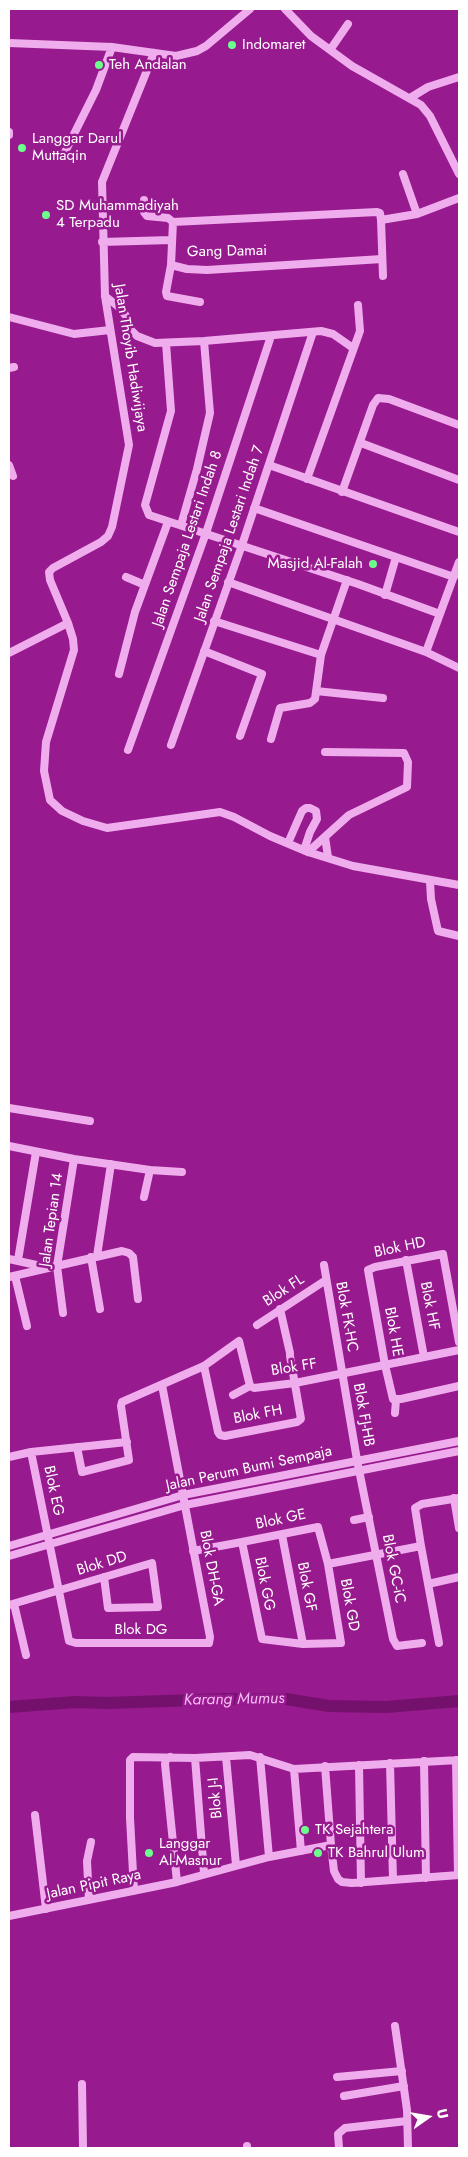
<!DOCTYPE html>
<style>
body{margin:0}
#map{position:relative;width:468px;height:2157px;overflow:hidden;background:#971a8e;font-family:Jost,sans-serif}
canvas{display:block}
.frame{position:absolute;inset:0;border:10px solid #fff;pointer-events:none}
.north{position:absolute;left:403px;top:2092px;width:50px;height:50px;-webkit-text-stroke:4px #971a8e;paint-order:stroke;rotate:77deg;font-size:14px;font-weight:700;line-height:20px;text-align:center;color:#fff}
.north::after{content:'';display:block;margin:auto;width:18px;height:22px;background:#fff;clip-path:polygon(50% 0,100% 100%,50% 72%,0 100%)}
</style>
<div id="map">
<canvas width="468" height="2157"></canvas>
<div class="frame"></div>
<div class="north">U</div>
</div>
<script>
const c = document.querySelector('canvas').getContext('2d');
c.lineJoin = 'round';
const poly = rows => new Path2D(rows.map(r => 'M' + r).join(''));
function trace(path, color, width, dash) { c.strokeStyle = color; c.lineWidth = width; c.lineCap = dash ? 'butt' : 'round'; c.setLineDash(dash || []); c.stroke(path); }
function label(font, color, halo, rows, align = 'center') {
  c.font = font + ' Jost,sans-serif'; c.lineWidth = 5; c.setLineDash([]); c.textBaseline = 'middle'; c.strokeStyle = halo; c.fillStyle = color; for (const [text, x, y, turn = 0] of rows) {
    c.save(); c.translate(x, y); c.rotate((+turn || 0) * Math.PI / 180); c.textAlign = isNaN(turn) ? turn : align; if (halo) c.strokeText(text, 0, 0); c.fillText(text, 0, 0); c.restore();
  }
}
trace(poly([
 [9,1707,75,1702,107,1703,225,1699,286,1699,329,1706,386,1707,459,1701]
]), '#74116d', 12);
trace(poly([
 [285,9,311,36,352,66,421,105,430,116,459,174],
 [9,43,112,47,176,56,197,51,206,46,250,9],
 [330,50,348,24],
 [154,53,102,182,105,296,129,445,112,527,108,536,101,542,53,568,49,572,50,580,68,623,73,639,74,650,46,742,44,771,50,800,62,811,83,821,107,828,220,812,234,817,270,836,308,852,353,866,459,885],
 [410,98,428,87,459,77],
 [9,132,9,135],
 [65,152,96,90,112,47],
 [403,174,417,214],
 [144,200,144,212,147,216,168,218,173,222],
 [381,220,383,276],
 [102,242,171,240],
 [382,259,207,270,187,269,171,265,173,222,377,212,380,213,381,220,417,214,459,198],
 [171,265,166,292,167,296,200,302],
 [105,296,120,308,126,316,131,330,137,336,155,343,204,341,321,331,333,334,353,348],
 [9,317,74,334,110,330],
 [166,343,171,411,145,505,149,515,358,584,440,614],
 [9,368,14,367],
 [361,443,459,480],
 [9,465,13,476],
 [269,465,459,532],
 [307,479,360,331,358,305],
 [342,492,373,405,378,398,389,399,459,425],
 [254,508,454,577],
 [181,525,197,469,210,413,204,341],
 [126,577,145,585],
 [228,582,426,652,459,668],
 [385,595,396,557],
 [214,621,321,655],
 [204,651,262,674,240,736],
 [426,652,459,562],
 [9,653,68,623],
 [119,674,135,612,168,522],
 [316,691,383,698],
 [271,739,280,708,310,703,315,699,321,655,347,580],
 [171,745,242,545,313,332],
 [128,750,206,533,271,336],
 [325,837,328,857],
 [288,843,302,811,306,808,310,808,316,811,317,819,310,832,304,850],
 [308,852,349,815,407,787,408,762,404,753,325,752],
 [430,881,431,899,438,931,459,936],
 [9,1108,90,1121],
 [9,1146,74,1159,150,1170,144,1197],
 [150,1170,182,1172],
 [97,1256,111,1164],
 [91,1257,100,1309],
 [9,1259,50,1268],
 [18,1260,36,1152],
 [406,1260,424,1357],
 [324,1265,357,1460,393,1639,397,1646,422,1643],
 [15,1276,27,1326],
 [9,1277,122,1251,129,1253,133,1257,138,1299],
 [280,1309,290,1353],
 [63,1313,57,1266,74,1159],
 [257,1325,326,1280],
 [459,1342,443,1254,375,1267,368,1270,385,1365,393,1399,401,1399,459,1386],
 [204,1366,218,1432,220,1435,225,1436,297,1422,301,1419,290,1356],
 [250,1386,254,1388,295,1383,459,1350],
 [233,1395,250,1386],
 [395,1413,396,1400],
 [77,1447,82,1472,129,1460,121,1406,122,1402,204,1366,239,1341,250,1386],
 [31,1452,69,1641,76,1643,209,1643,210,1637,162,1385],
 [9,1457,31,1452,127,1442],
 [454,1498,459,1528],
 [354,1520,369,1517],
 [282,1535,303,1644],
 [9,1546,183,1495,459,1441],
 [421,1546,415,1508,422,1504,459,1498],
 [193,1551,242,1542,262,1639,303,1644,341,1643,328,1564,318,1527,242,1542],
 [9,1556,185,1505,459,1451],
 [328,1564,421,1546,439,1643],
 [428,1584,459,1577],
 [14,1604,26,1655],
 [9,1605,152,1563,158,1607,108,1608,104,1577],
 [170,1757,166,1759,165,1764,177,1882],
 [226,1757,236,1865],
 [260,1757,269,1857],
 [195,1758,204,1873],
 [456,1760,458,1875],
 [424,1761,426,1878],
 [390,1763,393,1880],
 [359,1765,361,1883],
 [325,1766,331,1845,334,1871,338,1879,342,1882,352,1883,459,1875],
 [294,1769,301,1851],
 [35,1815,46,1909],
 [134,1891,130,1818,130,1760,133,1757,195,1758,250,1755,294,1769,459,1760],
 [89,1900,87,1861,91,1842],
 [9,1916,177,1882,269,1857,331,1845],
 [395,2026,407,2110,408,2148],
 [337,2077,402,2071],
 [82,2084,83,2148],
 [344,2096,404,2086],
 [247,2148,247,2146],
 [339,2148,338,2134,345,2128,407,2121]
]), '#f0aded', 8);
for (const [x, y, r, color] of [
 [232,45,5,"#6dff8c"],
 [99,65,5,"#6dff8c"],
 [22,148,5,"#6dff8c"],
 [46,215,5,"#6dff8c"],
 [373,564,5,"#6dff8c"],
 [305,1830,5,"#6dff8c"],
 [149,1853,5,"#6dff8c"],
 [318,1853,5,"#6dff8c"]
]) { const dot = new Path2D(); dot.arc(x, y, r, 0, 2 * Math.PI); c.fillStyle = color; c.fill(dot); trace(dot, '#971a8e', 2); }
label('15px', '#fff', '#971a8e', [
 ["Indomaret",242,45],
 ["Teh Andalan",109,65],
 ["Langgar Darul",32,139],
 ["Muttaqin",32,156],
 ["SD Muhammadiyah",56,206],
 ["4 Terpadu",56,223],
 ["Masjid Al-Falah",363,564,"right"],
 ["TK Sejahtera",315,1830],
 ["Langgar",159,1844],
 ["Al-Masnur",159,1861],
 ["TK Bahrul Ulum",328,1853]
], 'left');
label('15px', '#fff', '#971a8e', [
 ["Gang Damai",227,252,-1],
 ["Jalan Thoyib Hadiwijaya",130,358,81],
 ["Jalan Sempaja Lestari Indah 7",230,534,-71],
 ["Jalan Sempaja Lestari Indah 8",188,539,-71],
 ["Jalan Tepian 14",52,1220,-82],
 ["Blok HD",400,1248,-12],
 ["Blok FL",284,1291,-33],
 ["Blok HF",429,1306,79],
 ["Blok FK-HC",346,1317,80],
 ["Blok HE",393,1332,80],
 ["Blok FF",294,1368,-9],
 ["Blok FH",258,1415,-11],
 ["Blok FJ-HB",363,1415,80],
 ["Jalan Perum Bumi Sempaja",249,1469,-12],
 ["Blok EG",53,1491,78],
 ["Blok GE",281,1520,-12],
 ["Blok DD",102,1564,-17],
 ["Blok DH-GA",211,1568,79],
 ["Blok GC-iC",393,1569,79],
 ["Blok GG",264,1584,79],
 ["Blok GF",306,1587,79],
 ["Blok GD",349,1605,80],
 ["Blok DG",141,1630],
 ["Blok J-I",216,1798,-95],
 ["Jalan Pipit Raya",94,1885,-12]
]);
label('italic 16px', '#f7baf4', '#971a8e', [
 ["Karang Mumus",234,1700,-1]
]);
</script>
